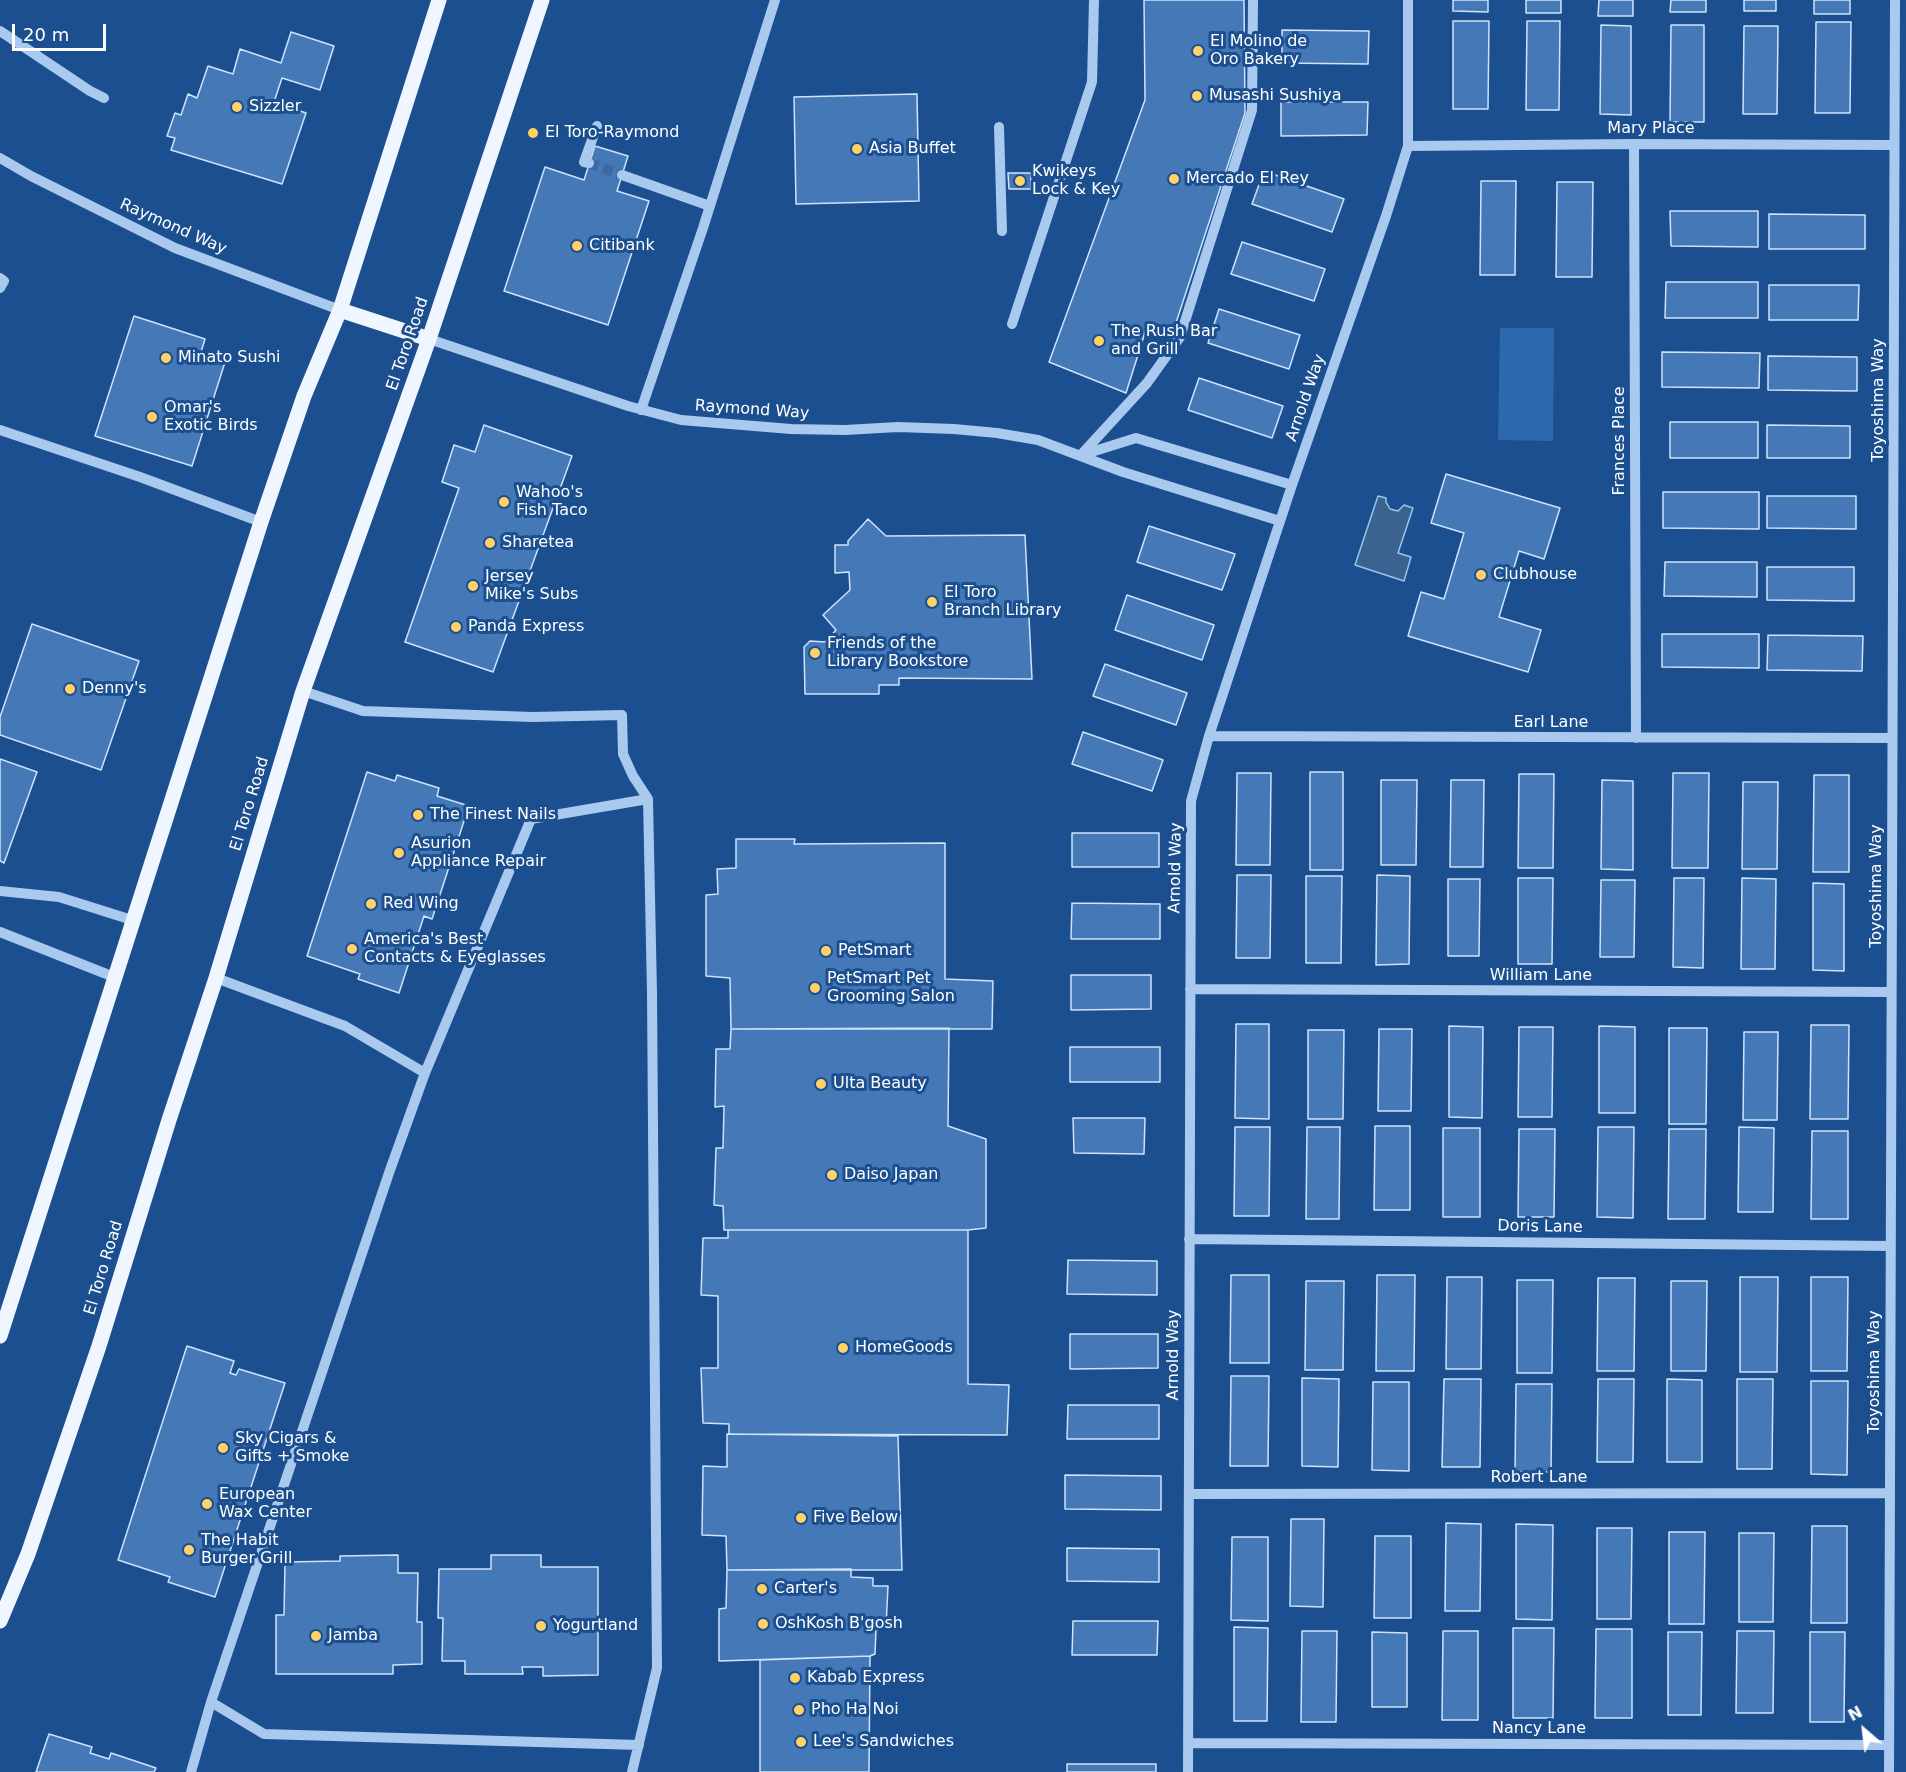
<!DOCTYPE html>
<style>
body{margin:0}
#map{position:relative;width:1906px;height:1772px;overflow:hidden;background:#1b4f8f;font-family:"DejaVu Sans",sans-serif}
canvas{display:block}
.north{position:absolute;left:1834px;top:1700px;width:60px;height:60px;-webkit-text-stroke:4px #1b4f8f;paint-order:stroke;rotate:332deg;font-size:16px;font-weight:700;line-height:24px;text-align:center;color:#fff}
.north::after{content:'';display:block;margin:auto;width:21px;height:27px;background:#fff;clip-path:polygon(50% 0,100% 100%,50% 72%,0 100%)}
.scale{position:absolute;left:12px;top:24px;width:94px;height:27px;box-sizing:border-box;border:3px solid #fff;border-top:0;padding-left:8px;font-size:18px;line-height:21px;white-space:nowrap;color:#fff;-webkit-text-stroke:4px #1b4f8f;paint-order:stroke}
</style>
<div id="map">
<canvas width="1906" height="1772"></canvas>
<div class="north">N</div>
<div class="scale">20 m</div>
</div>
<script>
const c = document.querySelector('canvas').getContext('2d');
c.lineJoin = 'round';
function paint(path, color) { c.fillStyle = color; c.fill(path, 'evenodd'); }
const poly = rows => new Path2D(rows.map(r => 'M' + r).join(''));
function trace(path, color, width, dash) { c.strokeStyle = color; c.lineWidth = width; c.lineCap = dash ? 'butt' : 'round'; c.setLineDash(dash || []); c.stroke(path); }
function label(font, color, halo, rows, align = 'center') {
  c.font = font + ' "DejaVu Sans",sans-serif'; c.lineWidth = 6; c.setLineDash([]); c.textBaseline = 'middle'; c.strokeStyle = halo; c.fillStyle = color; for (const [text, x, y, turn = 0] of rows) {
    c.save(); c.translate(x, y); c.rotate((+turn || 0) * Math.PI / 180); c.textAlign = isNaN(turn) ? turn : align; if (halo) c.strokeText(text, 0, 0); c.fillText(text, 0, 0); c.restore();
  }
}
paint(poly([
 [1500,328,1554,328,1553,441,1498,440]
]), '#2e69ad');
const water = poly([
 [1378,496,1386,498,1386,502,1390,509,1398,511,1404,505,1413,508,1398,553,1411,557,1404,581,1355,565,1378,496]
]);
paint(water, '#3c6290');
trace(water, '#9cc4f0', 1.5);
const building = poly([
 [1144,0,1244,0,1245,113,1172,335,1147,326,1126,393,1049,362,1145,100,1144,0],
 [1453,0,1488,0,1488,12,1453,11,1453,0],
 [1526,0,1561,0,1561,13,1526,13,1526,0],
 [1599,0,1633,0,1633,16,1598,16,1599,0],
 [1671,0,1706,0,1706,12,1670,12,1671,0],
 [1744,0,1776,0,1776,11,1744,11,1744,0],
 [1814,0,1850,0,1850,14,1814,14,1814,0],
 [1453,21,1489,21,1488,109,1453,109,1453,21],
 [1527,21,1560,21,1559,110,1526,110,1527,21],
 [1816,22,1851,22,1850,113,1815,113,1816,22],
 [1601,25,1631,26,1631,115,1600,114,1601,25],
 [1671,25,1704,25,1704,122,1670,122,1671,25],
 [1744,26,1778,26,1777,114,1743,114,1744,26],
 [1282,30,1369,31,1368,64,1282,63,1282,30],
 [291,32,334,46,320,90,282,78,274,102,306,113,282,184,171,150,175,138,167,136,175,113,181,115,188,94,197,98,208,66,233,74,240,49,281,63,291,32],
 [917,94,919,201,796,204,794,97,917,94],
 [1281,102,1368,102,1367,135,1281,136,1281,102],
 [595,146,628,156,617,191,649,201,608,325,504,291,545,167,584,180,595,146],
 [1264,171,1344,199,1332,232,1252,204,1264,171],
 [1008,173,1031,173,1031,189,1009,189,1008,173],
 [1481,181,1516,181,1515,275,1480,275,1481,181],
 [1557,182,1593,182,1592,277,1556,277,1557,182],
 [1670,211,1758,211,1758,247,1671,246,1670,211],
 [1769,214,1865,215,1865,249,1769,249,1769,214],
 [1242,242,1325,269,1314,301,1231,274,1242,242],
 [1666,282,1758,282,1758,318,1665,318,1666,282],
 [1769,285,1859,285,1858,320,1769,320,1769,285],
 [1219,309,1300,335,1289,369,1208,343,1219,309],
 [134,316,205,339,201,352,226,359,192,466,95,436,134,316],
 [1662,352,1760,353,1759,388,1662,387,1662,352],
 [1768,356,1857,357,1857,391,1768,390,1768,356],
 [1199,378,1283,406,1272,438,1188,410,1199,378],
 [1670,422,1758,422,1758,458,1670,458,1670,422],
 [484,425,572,456,493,672,405,642,459,488,442,482,454,445,475,452,484,425],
 [1767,425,1850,426,1850,458,1767,458,1767,425],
 [1446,474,1560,508,1544,559,1519,551,1499,617,1541,630,1528,672,1408,636,1421,592,1444,599,1464,533,1431,523,1446,474],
 [1663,492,1759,492,1759,529,1663,528,1663,492],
 [1767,496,1856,496,1856,529,1767,528,1767,496],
 [868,519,886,536,1025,535,1032,679,899,678,899,685,879,685,879,694,805,694,804,647,810,641,825,642,836,630,823,615,850,590,849,572,835,573,835,545,848,545,848,541,868,519],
 [1149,526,1235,554,1222,590,1137,562,1149,526],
 [1665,562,1757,562,1757,597,1664,596,1665,562],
 [1767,567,1854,567,1854,601,1767,600,1767,567],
 [1127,595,1214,625,1202,660,1115,630,1127,595],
 [32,624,139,661,101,770,0,735,0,717,32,624],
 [1662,634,1759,634,1759,668,1662,667,1662,634],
 [1768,635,1863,636,1862,671,1767,670,1768,635],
 [1105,664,1187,693,1176,725,1093,696,1105,664],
 [1083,732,1163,760,1152,791,1072,764,1083,732],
 [0,759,37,772,4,863,0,861,0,759],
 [367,772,395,781,397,775,439,788,437,796,469,806,432,919,424,916,399,993,358,979,360,974,307,956,367,772],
 [1310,772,1343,772,1343,870,1310,870,1310,772],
 [1237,773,1271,773,1270,865,1236,865,1237,773],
 [1673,773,1709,773,1708,868,1672,868,1673,773],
 [1519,774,1554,774,1553,868,1518,868,1519,774],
 [1814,775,1849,775,1849,872,1813,872,1814,775],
 [1381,780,1417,780,1416,865,1381,865,1381,780],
 [1451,780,1484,780,1483,867,1450,867,1451,780],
 [1602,780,1633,781,1633,870,1601,869,1602,780],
 [1743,782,1778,782,1777,869,1742,869,1743,782],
 [1072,833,1159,833,1159,867,1072,867,1072,833],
 [736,839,795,839,794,844,945,843,945,979,993,981,992,1029,731,1029,730,978,706,976,706,895,718,894,717,869,736,868,736,839],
 [1237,875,1271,875,1270,958,1236,958,1237,875],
 [1377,875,1410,876,1409,964,1376,965,1377,875],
 [1306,876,1342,876,1341,963,1306,963,1306,876],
 [1518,878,1553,878,1552,964,1518,964,1518,878],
 [1674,878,1704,878,1703,968,1673,967,1674,878],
 [1742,878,1776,879,1775,969,1741,969,1742,878],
 [1448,879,1480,879,1479,956,1448,956,1448,879],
 [1601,880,1635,880,1634,957,1600,957,1601,880],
 [1813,883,1844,884,1844,971,1813,970,1813,883],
 [1072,903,1160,904,1160,939,1071,939,1072,903],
 [1071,975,1151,975,1151,1009,1071,1010,1071,975],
 [1236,1024,1269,1024,1269,1119,1235,1118,1236,1024],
 [1811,1025,1849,1025,1848,1119,1810,1119,1811,1025],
 [1449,1026,1483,1027,1482,1118,1449,1117,1449,1026],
 [1599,1026,1635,1027,1635,1113,1599,1113,1599,1026],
 [1519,1027,1553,1027,1552,1117,1518,1117,1519,1027],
 [949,1028,948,1126,986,1139,986,1228,968,1230,724,1230,723,1206,714,1205,716,1148,723,1148,724,1106,715,1107,716,1049,730,1049,731,1029,949,1028],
 [1669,1028,1707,1028,1706,1124,1669,1124,1669,1028],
 [1379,1029,1412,1029,1411,1111,1378,1111,1379,1029],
 [1308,1030,1344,1030,1343,1119,1308,1119,1308,1030],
 [1744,1032,1778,1032,1777,1120,1743,1120,1744,1032],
 [1070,1047,1160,1047,1160,1082,1070,1082,1070,1047],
 [1073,1118,1145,1118,1144,1154,1074,1153,1073,1118],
 [1375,1126,1410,1126,1410,1210,1374,1210,1375,1126],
 [1235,1127,1270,1127,1269,1216,1234,1216,1235,1127],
 [1307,1127,1340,1127,1339,1219,1306,1219,1307,1127],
 [1598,1127,1634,1127,1633,1218,1597,1217,1598,1127],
 [1739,1127,1774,1128,1773,1212,1738,1212,1739,1127],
 [1443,1128,1480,1128,1480,1217,1443,1217,1443,1128],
 [1519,1129,1555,1129,1554,1217,1518,1217,1519,1129],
 [1669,1129,1706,1129,1705,1219,1668,1219,1669,1129],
 [1812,1131,1848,1131,1848,1219,1811,1219,1812,1131],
 [728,1230,968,1230,968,1384,1009,1385,1007,1435,729,1434,729,1424,703,1423,701,1368,718,1368,718,1296,701,1295,703,1238,728,1238,728,1230],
 [1068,1260,1157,1261,1157,1295,1067,1294,1068,1260],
 [1231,1275,1269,1275,1269,1363,1230,1363,1231,1275],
 [1377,1275,1415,1275,1414,1371,1376,1371,1377,1275],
 [1447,1277,1482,1277,1481,1369,1446,1369,1447,1277],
 [1740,1277,1778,1277,1777,1372,1740,1372,1740,1277],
 [1811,1277,1848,1277,1847,1371,1811,1371,1811,1277],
 [1598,1278,1635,1278,1634,1371,1597,1371,1598,1278],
 [1517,1280,1553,1280,1552,1373,1517,1373,1517,1280],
 [1306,1281,1344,1281,1343,1370,1305,1370,1306,1281],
 [1671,1281,1707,1281,1706,1371,1671,1371,1671,1281],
 [1070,1334,1158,1334,1158,1368,1070,1369,1070,1334],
 [187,1346,234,1361,230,1373,236,1375,239,1369,285,1383,215,1597,168,1582,170,1577,118,1560,187,1346],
 [1231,1376,1269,1376,1268,1466,1230,1466,1231,1376],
 [1302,1378,1339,1379,1338,1467,1302,1466,1302,1378],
 [1444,1379,1481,1379,1480,1467,1442,1467,1444,1379],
 [1598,1379,1634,1379,1633,1462,1597,1462,1598,1379],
 [1667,1379,1702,1380,1702,1462,1667,1462,1667,1379],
 [1737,1379,1773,1379,1772,1469,1737,1469,1737,1379],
 [1811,1381,1848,1381,1847,1475,1811,1474,1811,1381],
 [1373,1382,1409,1382,1409,1471,1372,1470,1373,1382],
 [1516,1384,1552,1384,1551,1472,1515,1472,1516,1384],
 [1068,1405,1159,1405,1159,1439,1067,1439,1068,1405],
 [727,1434,898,1436,902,1570,727,1570,726,1536,702,1535,703,1466,727,1467,727,1434],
 [1065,1475,1161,1476,1161,1510,1065,1509,1065,1475],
 [1291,1519,1324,1519,1323,1607,1290,1606,1291,1519],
 [1446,1523,1481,1524,1480,1611,1445,1611,1446,1523],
 [1516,1524,1553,1525,1552,1620,1516,1619,1516,1524],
 [1812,1526,1847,1526,1847,1623,1811,1623,1812,1526],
 [1597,1528,1632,1528,1631,1619,1597,1619,1597,1528],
 [1669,1532,1705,1532,1704,1624,1669,1624,1669,1532],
 [1739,1533,1774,1533,1773,1622,1739,1622,1739,1533],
 [1375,1536,1411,1536,1411,1618,1374,1618,1375,1536],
 [1232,1537,1268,1537,1268,1621,1231,1620,1232,1537],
 [1067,1548,1159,1549,1159,1582,1067,1581,1067,1548],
 [398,1555,398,1573,418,1573,417,1622,422,1622,422,1664,393,1665,393,1674,276,1674,276,1615,284,1615,285,1562,340,1561,340,1556,398,1555],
 [491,1555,541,1555,541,1567,598,1567,598,1675,543,1676,543,1667,522,1667,523,1674,465,1674,465,1661,442,1661,443,1618,438,1618,439,1569,491,1569,491,1555],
 [851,1569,851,1577,873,1578,873,1586,888,1586,886,1628,876,1630,875,1654,870,1656,719,1661,719,1609,726,1608,727,1570,851,1569],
 [1073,1621,1158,1621,1157,1655,1072,1655,1073,1621],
 [1234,1627,1268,1628,1267,1721,1234,1721,1234,1627],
 [1513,1628,1554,1628,1553,1718,1513,1718,1513,1628],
 [1596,1629,1632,1629,1632,1718,1595,1718,1596,1629],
 [1302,1631,1337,1631,1336,1722,1301,1722,1302,1631],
 [1443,1631,1478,1631,1478,1720,1442,1720,1443,1631],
 [1737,1631,1774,1631,1773,1713,1736,1713,1737,1631],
 [1372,1632,1407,1633,1407,1707,1372,1707,1372,1632],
 [1668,1632,1702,1632,1701,1715,1668,1715,1668,1632],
 [1810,1632,1845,1632,1844,1722,1810,1722,1810,1632],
 [870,1656,869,1772,760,1772,760,1660,870,1656],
 [49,1734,92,1747,90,1753,109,1759,111,1753,156,1768,154,1772,36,1772,49,1734],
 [1067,1764,1156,1764,1156,1772,1067,1772,1067,1764]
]);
paint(building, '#4478b7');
trace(building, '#cfe3fa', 1.5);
trace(poly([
 [589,163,622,175]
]), '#3d69a0', 10, [10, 5]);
trace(poly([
 [0,31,90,91,104,98],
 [999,127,1002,231],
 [1634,144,1636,738],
 [1408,146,1634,144,1894,145],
 [0,158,31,176,175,248,340,310],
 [589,163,584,162,597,126],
 [622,175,710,206],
 [0,278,4,281,0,288],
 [1012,324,1092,82,1094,0],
 [429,339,628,406,681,420,791,429,845,430,898,427,954,429,997,433,1038,440,1123,472,1280,521],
 [641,410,703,228,775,0],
 [0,430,140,477,261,522],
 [1081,455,1147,383,1180,337,1252,110,1253,0],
 [1082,455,1136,438,1292,485],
 [1209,736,1892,738],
 [0,891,59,897,132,920],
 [0,932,114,977],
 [216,978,345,1026,425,1073,531,819,648,799,633,776,623,754,622,715,532,717,363,711,303,691],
 [1190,989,1891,992],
 [425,1073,390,1170,211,1702,264,1734,639,1745],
 [1189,1239,1891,1246],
 [1189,1494,1890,1493],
 [1188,1743,1889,1745],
 [191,1772,211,1702],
 [632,1772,657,1668,652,993,648,799],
 [1188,1772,1191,801,1209,736,1292,485,1386,216,1408,146,1408,0],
 [1889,1772,1895,0]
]), '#a9c9ee', 10);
trace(poly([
 [340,310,429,339],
 [0,1336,261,522,304,396,340,310,439,0],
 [0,1621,28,1554,99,1346,169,1120,216,978,303,691,429,339,542,0]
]), '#f0f6ff', 15);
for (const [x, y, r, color] of [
 [1198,51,6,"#ffd166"],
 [1197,96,6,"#ffd166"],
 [237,107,6,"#ffd166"],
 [533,133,6,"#ffd166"],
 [857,149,6,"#ffd166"],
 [1174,179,6,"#ffd166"],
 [1020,181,6,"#ffd166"],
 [577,246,6,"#ffd166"],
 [1099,341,6,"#ffd166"],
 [166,358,6,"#ffd166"],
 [152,417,6,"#ffd166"],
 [504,502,6,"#ffd166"],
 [490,543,6,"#ffd166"],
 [1481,575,6,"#ffd166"],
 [473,586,6,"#ffd166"],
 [932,602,6,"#ffd166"],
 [456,627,6,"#ffd166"],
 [815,653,6,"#ffd166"],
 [70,689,6,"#ffd166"],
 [418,815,6,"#ffd166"],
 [399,853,6,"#ffd166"],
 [371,904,6,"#ffd166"],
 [352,949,6,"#ffd166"],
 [826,951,6,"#ffd166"],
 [815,988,6,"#ffd166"],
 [821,1084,6,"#ffd166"],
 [832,1175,6,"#ffd166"],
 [843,1348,6,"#ffd166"],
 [223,1448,6,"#ffd166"],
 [207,1504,6,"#ffd166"],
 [801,1518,6,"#ffd166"],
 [189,1550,6,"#ffd166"],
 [762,1589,6,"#ffd166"],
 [763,1624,6,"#ffd166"],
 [541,1626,6,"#ffd166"],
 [316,1636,6,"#ffd166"],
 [795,1678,6,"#ffd166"],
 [799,1710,6,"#ffd166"],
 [801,1742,6,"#ffd166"]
]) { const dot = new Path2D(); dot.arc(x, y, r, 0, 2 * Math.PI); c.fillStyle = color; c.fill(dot); trace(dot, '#1b4f8f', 2); }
label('16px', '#fff', '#1b4f8f', [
 ["El Molino de",1210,42],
 ["Oro Bakery",1210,60],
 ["Musashi Sushiya",1209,96],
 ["Sizzler",249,107],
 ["El Toro-Raymond",545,133],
 ["Asia Buffet",869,149],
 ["Kwikeys",1032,172],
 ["Lock & Key",1032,190],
 ["Mercado El Rey",1186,179],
 ["Citibank",589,246],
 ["The Rush Bar",1111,332],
 ["and Grill",1111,350],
 ["Minato Sushi",178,358],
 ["Omar's",164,408],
 ["Exotic Birds",164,426],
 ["Wahoo's",516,493],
 ["Fish Taco",516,511],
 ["Sharetea",502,543],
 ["Clubhouse",1493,575],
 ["Jersey",485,577],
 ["Mike's Subs",485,595],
 ["El Toro",944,593],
 ["Branch Library",944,611],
 ["Panda Express",468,627],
 ["Friends of the",827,644],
 ["Library Bookstore",827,662],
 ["Denny's",82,689],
 ["The Finest Nails",430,815],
 ["Asurion",411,844],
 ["Appliance Repair",411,862],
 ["Red Wing",383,904],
 ["America's Best",364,940],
 ["Contacts & Eyeglasses",364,958],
 ["PetSmart",838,951],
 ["PetSmart Pet",827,979],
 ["Grooming Salon",827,997],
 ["Ulta Beauty",833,1084],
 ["Daiso Japan",844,1175],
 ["HomeGoods",855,1348],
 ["Sky Cigars &",235,1439],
 ["Gifts + Smoke",235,1457],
 ["European",219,1495],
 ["Wax Center",219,1513],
 ["Five Below",813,1518],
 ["The Habit",201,1541],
 ["Burger Grill",201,1559],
 ["Carter's",774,1589],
 ["OshKosh B'gosh",775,1624],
 ["Yogurtland",553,1626],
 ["Jamba",328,1636],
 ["Kabab Express",807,1678],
 ["Pho Ha Noi",811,1710],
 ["Lee's Sandwiches",813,1742]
], 'left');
label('16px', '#fff', '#1b4f8f', [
 ["Mary Place",1651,129],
 ["Raymond Way",173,227,24],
 ["El Toro Road",408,344,-71],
 ["Arnold Way",1306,398,-71],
 ["Toyoshima Way",1879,400,-90],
 ["Raymond Way",752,410,4],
 ["Frances Place",1620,441,-90],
 ["Earl Lane",1551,723],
 ["El Toro Road",250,804,-73],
 ["Arnold Way",1176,868,-89],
 ["Toyoshima Way",1877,886,-90],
 ["William Lane",1541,976],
 ["Doris Lane",1540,1227,1],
 ["El Toro Road",104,1268,-73],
 ["Arnold Way",1174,1355,-90],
 ["Toyoshima Way",1875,1372,-90],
 ["Robert Lane",1539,1478],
 ["Nancy Lane",1539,1729]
]);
</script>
